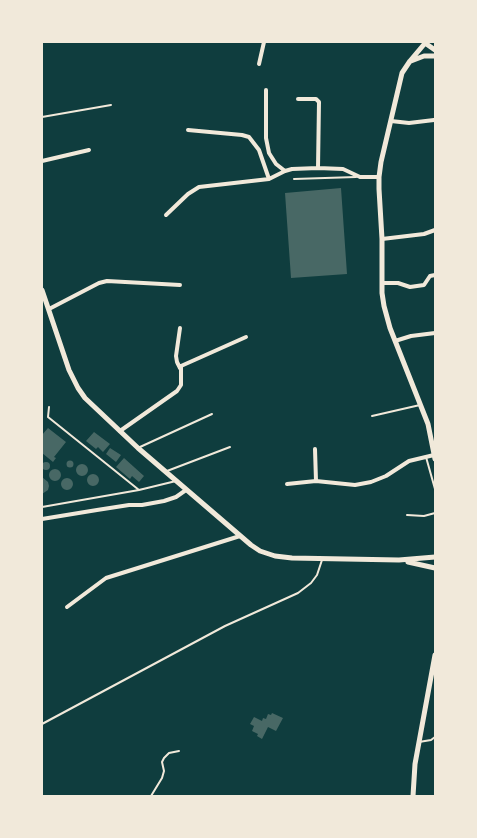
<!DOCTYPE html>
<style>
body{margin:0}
#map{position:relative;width:477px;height:838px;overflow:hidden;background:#0f3d3e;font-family:Spectral,serif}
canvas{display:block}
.frame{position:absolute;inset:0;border:43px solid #f1e9da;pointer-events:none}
</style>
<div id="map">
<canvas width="477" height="838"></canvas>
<div class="frame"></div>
</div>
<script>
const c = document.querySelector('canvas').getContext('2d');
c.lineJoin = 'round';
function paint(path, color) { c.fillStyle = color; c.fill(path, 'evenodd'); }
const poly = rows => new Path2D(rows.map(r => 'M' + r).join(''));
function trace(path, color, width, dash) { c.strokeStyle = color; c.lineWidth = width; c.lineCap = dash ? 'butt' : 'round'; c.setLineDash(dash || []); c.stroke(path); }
paint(poly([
 [341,188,347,274,291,278,285,193],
 [48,428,66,442,54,457,56,458,53,462,42,453,42,435],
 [94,432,110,444,103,452,98,447,96,449,86,441],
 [110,448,121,455,116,462,106,454],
 [124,458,144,476,139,482,132,476,130,479,116,467],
 '66.5 464a3.5 3.5 0 1 1 7 0a3.5 3.5 0 1 1-7 0Z',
 '42 466a4 4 0 1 1 8 0a4 4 0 1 1-8 0Z',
 '76 470a6 6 0 1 1 12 0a6 6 0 1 1-12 0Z',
 '49 475a6 6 0 1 1 12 0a6 6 0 1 1-12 0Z',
 '87 480a6 6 0 1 1 12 0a6 6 0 1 1-12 0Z',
 [42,477,48,482,49,486,48,490,42,494],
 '61 484a6 6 0 1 1 12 0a6 6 0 1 1-12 0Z',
 [272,713,283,718,276,731,268,727,262,739,257,736,258,734,252,731,254,726,250,724,254,717,262,721,263,718,266,719,268,714,271,715]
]), '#486865');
trace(poly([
 [42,117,111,105],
 [294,179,356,177],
 [49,407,48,417,139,490],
 [372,416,420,405],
 [140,447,212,414],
 [426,457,435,489],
 [167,471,230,447],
 [42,507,139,490,176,481],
 [407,515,424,516,435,513],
 [42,724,225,626,298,593,311,583,317,575,322,560],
 [419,742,431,740,435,737],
 [151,796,162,778,164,771,162,762,164,758,169,753,179,751]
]), '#f1e9da', 2);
trace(poly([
 [259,64,264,42],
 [266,90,266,138,269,153,276,164,285,171],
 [298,99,316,99,319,102,318,168],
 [391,121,409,123,434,120],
 [188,130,242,135,249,137,259,150,269,179],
 [42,161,89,150],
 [166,215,188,194,199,187,269,179,285,171,292,169,318,168,343,169,360,177,379,177],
 [382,239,424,234,435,230],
 [382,283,398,283,410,287,424,285,430,276,435,275],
 [49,309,99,283,107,281,180,285],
 [395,341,411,336,435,333],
 [180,368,177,362,176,356,180,328],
 [120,431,177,391,181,385,181,366,246,337],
 [315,449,316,481],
 [287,484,316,481,355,485,371,482,386,476,409,461,434,455],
 [42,519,97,510,129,505,142,505,164,501,176,497,186,490],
 [67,607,106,578,240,536]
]), '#f1e9da', 4);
trace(poly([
 [426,42,410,61,402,73,381,162,379,177,379,189,382,239,382,293,384,306,390,328,428,424,435,459],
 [425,43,435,50],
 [411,61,424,56,435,56],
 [42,290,69,370,78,388,85,398,138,448,251,545,260,551,275,556,292,558,399,560,435,557],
 [408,562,435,568],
 [413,796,415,764,435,655]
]), '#f1e9da', 5);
</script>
